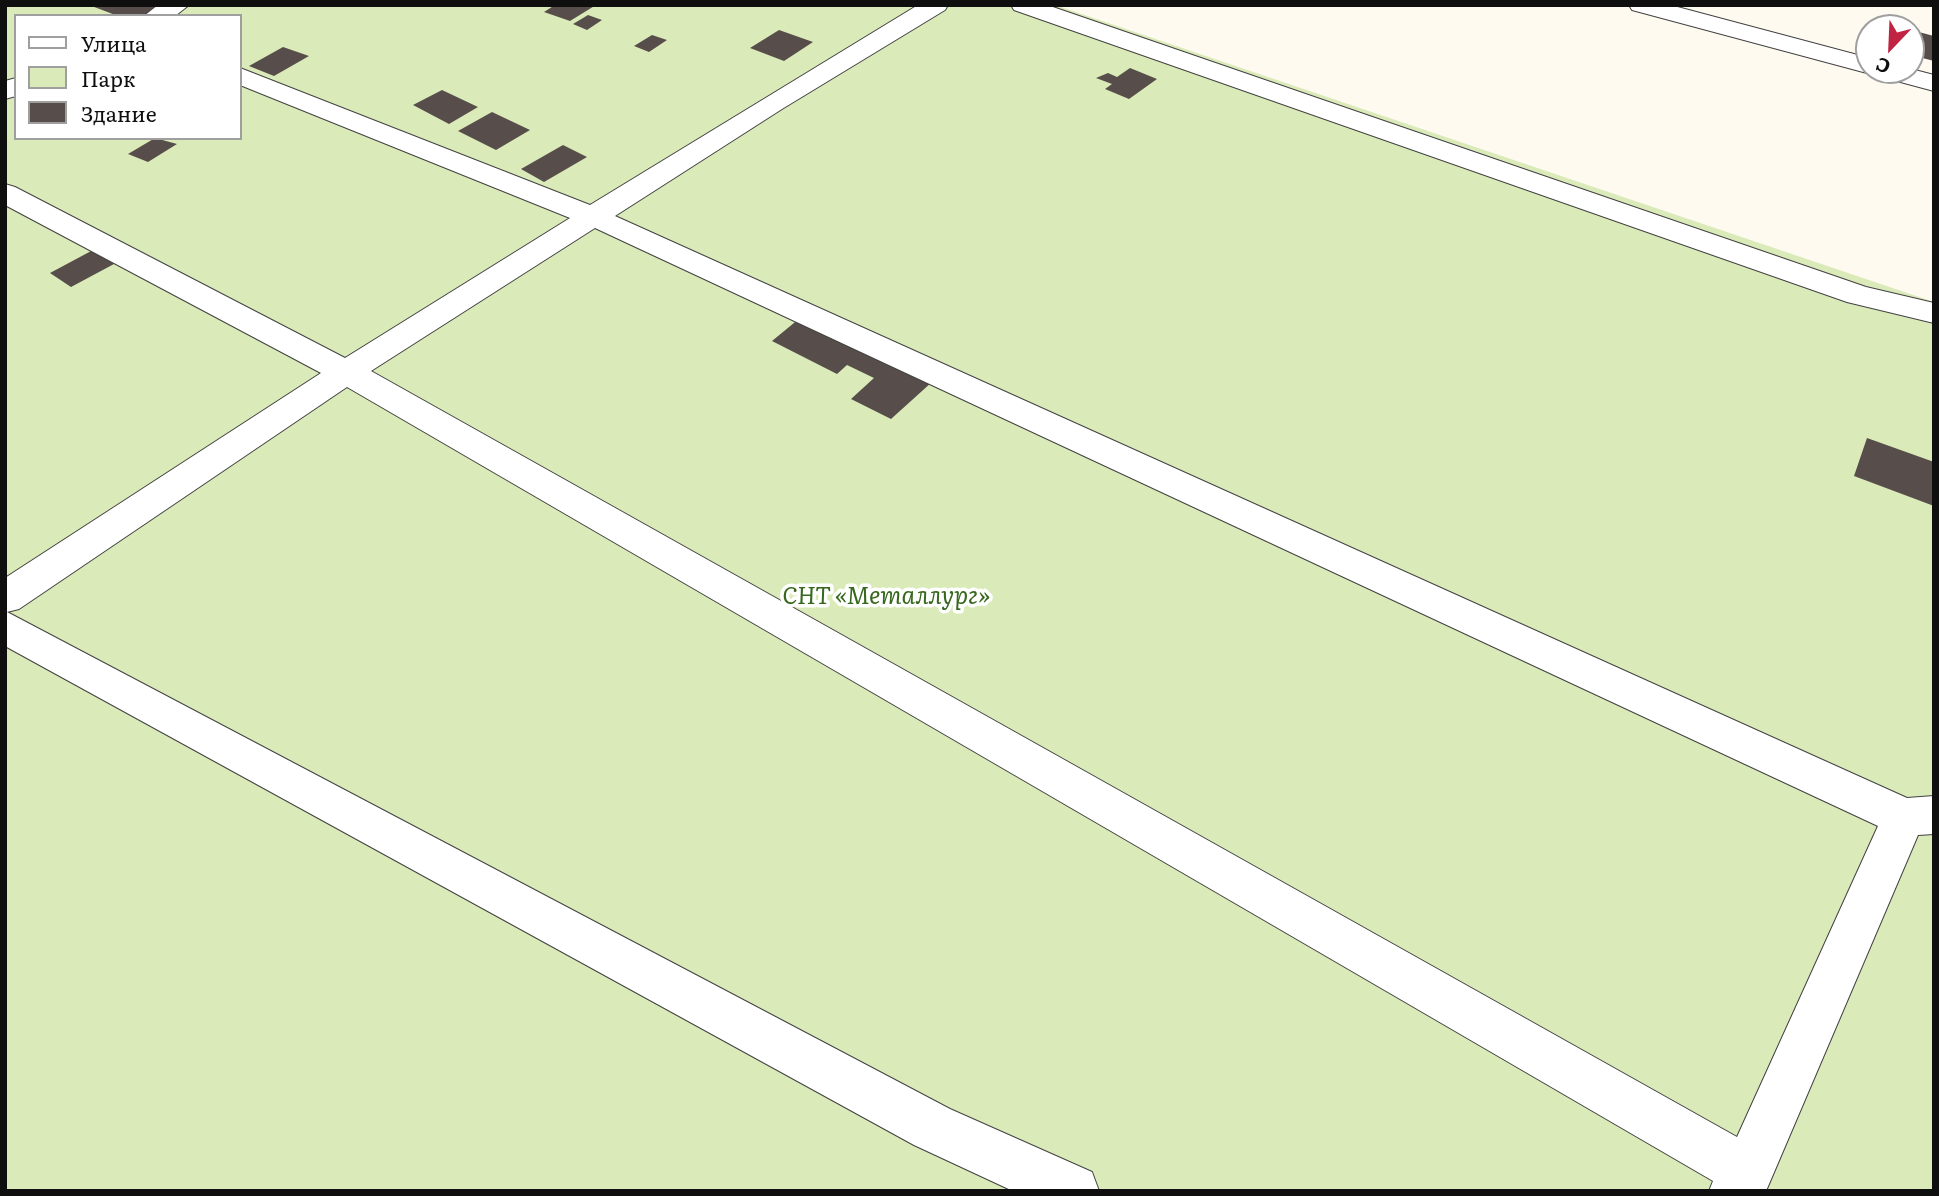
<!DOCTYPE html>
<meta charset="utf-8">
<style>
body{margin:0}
#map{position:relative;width:1939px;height:1196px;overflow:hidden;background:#fffaf0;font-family:Literata,serif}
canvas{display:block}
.frame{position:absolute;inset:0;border:7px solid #0f0f0f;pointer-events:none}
.legend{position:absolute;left:14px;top:14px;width:228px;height:126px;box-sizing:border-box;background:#fff;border:2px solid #9f9f9f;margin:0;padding:9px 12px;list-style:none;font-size:21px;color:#0f0f0f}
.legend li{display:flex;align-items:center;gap:14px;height:35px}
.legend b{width:35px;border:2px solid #9f9f9f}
.north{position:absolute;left:1855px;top:14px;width:70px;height:70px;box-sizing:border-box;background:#fff;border:2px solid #9f9f9f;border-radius:50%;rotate:203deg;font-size:19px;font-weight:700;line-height:28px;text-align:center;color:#0f0f0f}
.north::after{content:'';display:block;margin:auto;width:24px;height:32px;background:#c12443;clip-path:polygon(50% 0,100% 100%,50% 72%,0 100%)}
</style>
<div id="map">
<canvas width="1939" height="1196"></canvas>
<div class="frame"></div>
<ul class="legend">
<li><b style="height:9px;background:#fff"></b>Улица</li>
<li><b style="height:19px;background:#daeab9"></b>Парк</li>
<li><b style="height:19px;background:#574e4b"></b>Здание</li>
</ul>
<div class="north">С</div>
</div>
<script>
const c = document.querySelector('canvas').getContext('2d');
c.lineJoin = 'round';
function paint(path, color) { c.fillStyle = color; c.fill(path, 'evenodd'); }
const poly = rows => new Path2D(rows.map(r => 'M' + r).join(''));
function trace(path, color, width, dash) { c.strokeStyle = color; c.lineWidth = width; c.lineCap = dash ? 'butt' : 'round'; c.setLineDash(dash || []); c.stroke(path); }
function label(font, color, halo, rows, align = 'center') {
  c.font = font + ' Literata,serif'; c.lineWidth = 7; c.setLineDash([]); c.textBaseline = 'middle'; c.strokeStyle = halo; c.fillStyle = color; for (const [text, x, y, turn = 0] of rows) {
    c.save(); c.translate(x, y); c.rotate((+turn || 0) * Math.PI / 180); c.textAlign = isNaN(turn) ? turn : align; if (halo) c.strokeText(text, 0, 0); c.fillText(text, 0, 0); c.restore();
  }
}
paint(poly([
 [5,5,1055,5,1934,302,1934,1191,5,1191],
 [16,16,240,16,240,138,16,138]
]), '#daeab9');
paint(poly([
 [89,5,167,5,147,16,118,16],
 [555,5,596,5,570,21,544,12],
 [588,15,602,20,587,30,573,24],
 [779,30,813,42,784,61,750,48],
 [1911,30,1934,36,1934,61,1911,55],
 [652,35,667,40,649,52,634,46],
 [283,47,309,56,274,76,249,66],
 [1130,68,1157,79,1129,99,1105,89,1112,84,1096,78,1108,73,1117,77],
 [442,90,478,107,449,124,413,105],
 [492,112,530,130,496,150,458,131],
 [155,138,177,144,148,162,128,154],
 [563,145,587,157,544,182,521,169],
 [93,250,114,264,71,287,50,273],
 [800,318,932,382,891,419,851,399,874,378,847,365,837,374,772,341],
 [1867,438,1934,462,1934,506,1854,476]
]), '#574e4b');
const minor = poly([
 [158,5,189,5,175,16,144,16,158,5],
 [918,5,948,5,945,10,782,109,615,216,1907,798,1934,796,1934,834,1918,835,1766,1191,1709,1191,1713,1181,347,387,19,609,7,612,950,1109,1092,1172,1099,1191,1013,1191,914,1145,5,646,5,578,321,373,5,205,5,184,15,187,345,358,570,218,240,85,240,68,590,205,918,5],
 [595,228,1878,826,1737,1137,371,371,595,228],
 [1011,5,1047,5,1866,287,1934,303,1934,323,1847,302,1014,10,1011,5],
 [1629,5,1670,5,1869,58,1869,70,1911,69,1934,75,1934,91,1632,10,1629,5],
 [16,78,16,96,5,99,5,81,16,78]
]);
trace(minor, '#424242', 2);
paint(minor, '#fff');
label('italic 24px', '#38681e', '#fff', [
 ["СНТ «Металлург»",886,597]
]);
</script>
